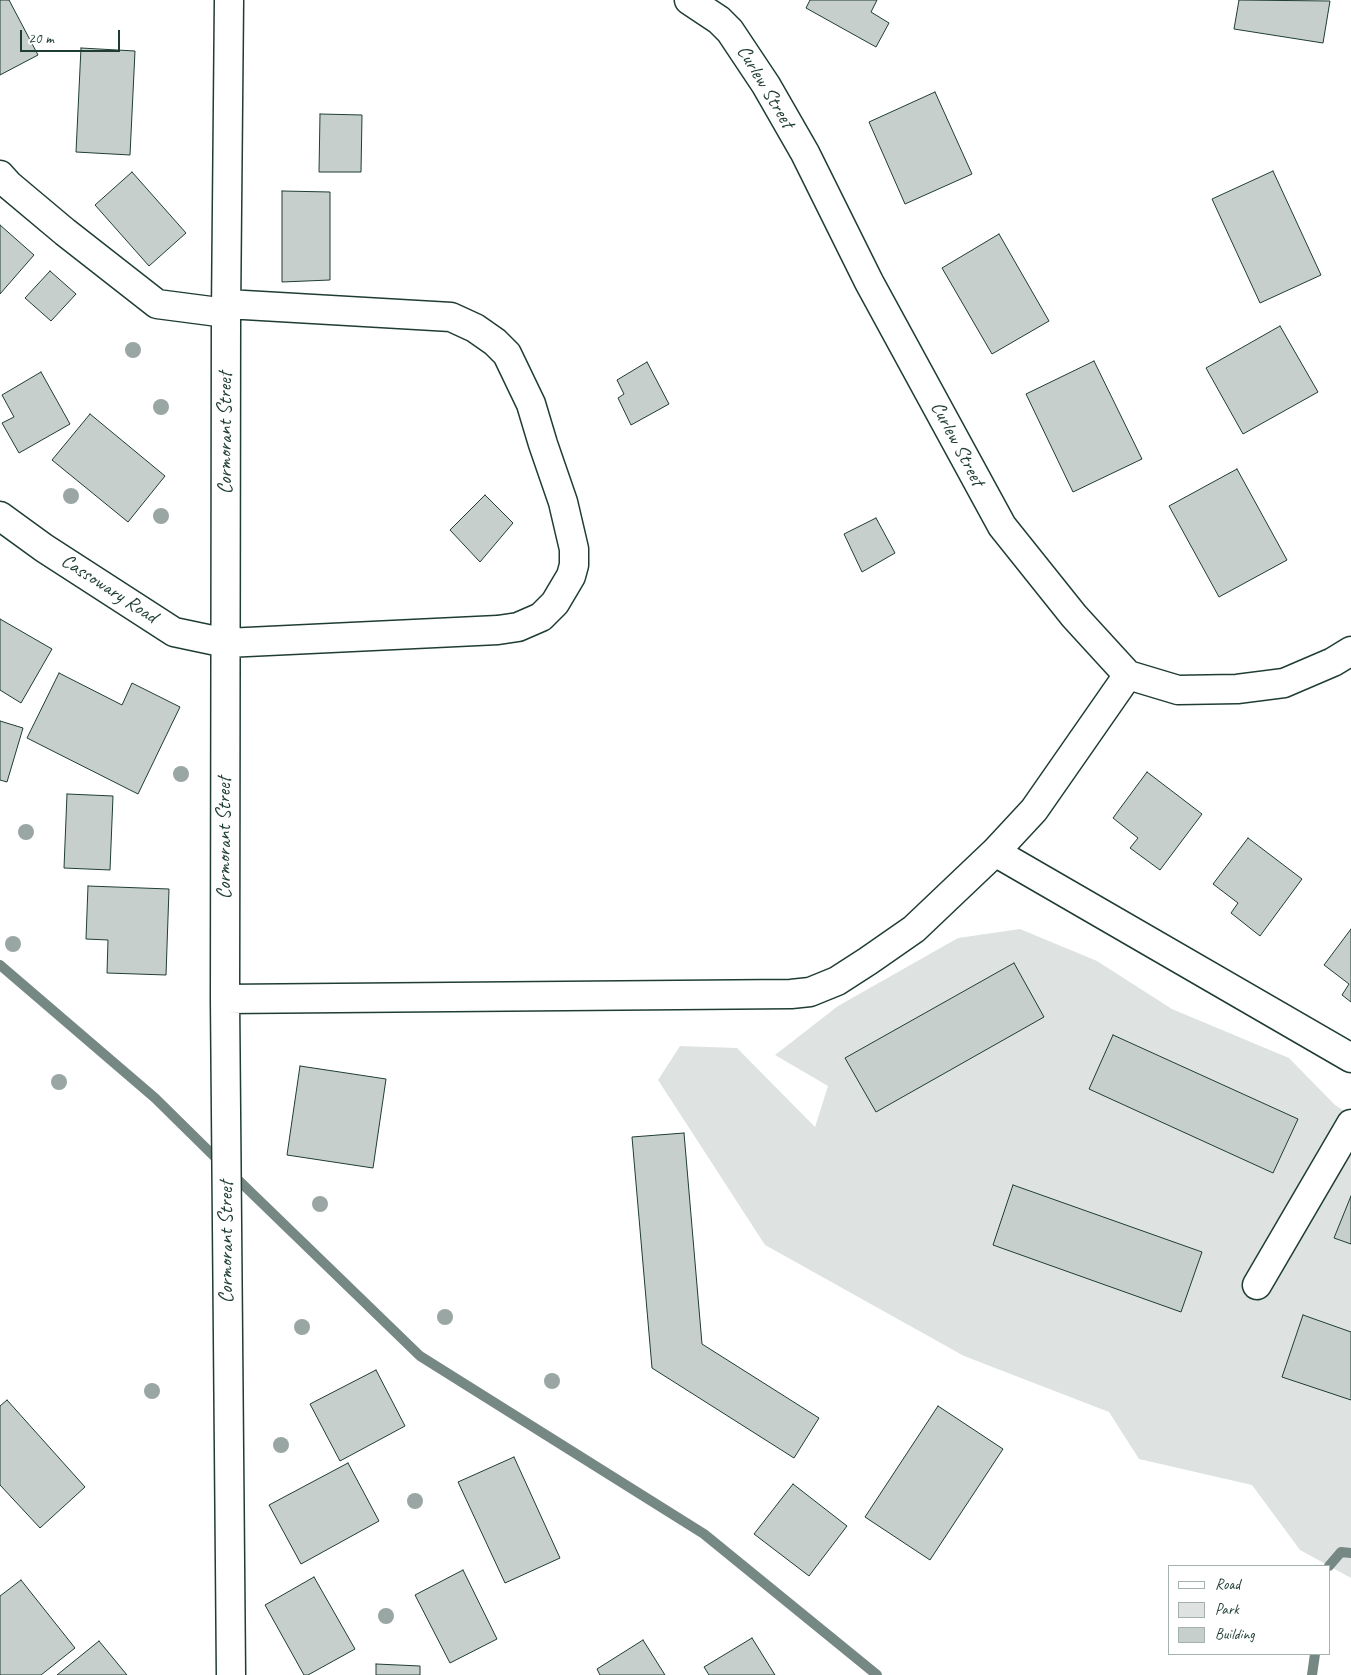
<!DOCTYPE html>
<style>
body{margin:0}
#map{position:relative;width:1351px;height:1675px;overflow:hidden;background:#fff;font-family:Caveat,sans-serif}
canvas{display:block}
.legend{position:absolute;left:1168px;top:1565px;width:162px;height:90px;box-sizing:border-box;background:#fff;border:1px solid #a5b1ae;margin:0;padding:6px 9px;list-style:none;font-size:15px;color:#1f3d34}
.legend li{display:flex;align-items:center;gap:10px;height:25px}
.legend b{width:25px;border:1px solid #a5b1ae}
.scale{position:absolute;left:20px;top:30px;width:100px;height:22px;box-sizing:border-box;border:2px solid #1f3d34;border-top:0;padding-left:6px;font-size:15px;line-height:18px;white-space:nowrap;color:#1f3d34;-webkit-text-stroke:4px #fff;paint-order:stroke}
</style>
<div id="map">
<canvas width="1351" height="1675"></canvas>
<ul class="legend">
<li><b style="height:6px;background:#fff"></b>Road</li>
<li><b style="height:14px;background:#dee3e2"></b>Park</li>
<li><b style="height:14px;background:#c7cfcc"></b>Building</li>
</ul>
<div class="scale">20 m</div>
</div>
<script>
const c = document.querySelector('canvas').getContext('2d');
c.lineJoin = 'round';
function paint(path, color) { c.fillStyle = color; c.fill(path, 'evenodd'); }
const poly = rows => new Path2D(rows.map(r => 'M' + r).join(''));
function trace(path, color, width, dash) { c.strokeStyle = color; c.lineWidth = width; c.lineCap = dash ? 'butt' : 'round'; c.setLineDash(dash || []); c.stroke(path); }
function label(font, color, halo, rows, align = 'center') {
  c.font = font + ' Caveat,sans-serif'; c.lineWidth = 4; c.setLineDash([]); c.textBaseline = 'middle'; c.strokeStyle = halo; c.fillStyle = color; for (const [text, x, y, turn = 0] of rows) {
    c.save(); c.translate(x, y); c.rotate((+turn || 0) * Math.PI / 180); c.textAlign = isNaN(turn) ? turn : align; if (halo) c.strokeText(text, 0, 0); c.fillText(text, 0, 0); c.restore();
  }
}
paint(poly([
 [1020,929,1097,961,1172,1009,1289,1058,1335,1105,1351,1115,1351,1578,1300,1550,1252,1485,1139,1459,1109,1412,964,1356,765,1245,658,1080,680,1046,737,1048,815,1127,828,1086,775,1055,838,1006,958,938]
]), '#dee3e2');
trace(poly([
 [0,965,155,1098,221,1163],
 [231,1173,420,1356,704,1534,877,1675],
 [1329,1566,1341,1552,1351,1553],
 [1312,1675,1315,1654]
]), '#758883', 10);
const building = poly([
 [0,0,9,0,38,55,0,75,0,0],
 [810,0,877,0,871,12,889,23,876,47,806,8,810,0],
 [1239,0,1330,1,1323,43,1234,29,1239,0],
 [81,48,135,51,130,155,76,152,81,48],
 [935,92,972,174,905,204,869,122,935,92],
 [320,114,362,115,361,172,319,172,320,114],
 [1273,171,1321,275,1260,303,1212,199,1273,171],
 [132,172,186,233,149,266,95,205,132,172],
 [282,191,330,192,330,280,282,282,282,191],
 [0,225,34,255,0,294,0,225],
 [999,234,1049,321,992,354,942,268,999,234],
 [50,271,76,294,51,321,25,298,50,271],
 [1280,326,1318,392,1243,434,1206,368,1280,326],
 [1094,361,1142,459,1073,492,1026,394,1094,361],
 [647,362,669,404,631,425,618,398,624,394,617,380,647,362],
 [41,372,70,424,19,453,2,423,14,417,2,395,41,372],
 [90,414,165,476,128,522,52,460,90,414],
 [1237,469,1287,560,1219,597,1169,506,1237,469],
 [485,495,513,523,480,562,450,530,485,495],
 [876,518,895,553,862,572,844,534,876,518],
 [0,619,52,649,21,703,0,690,0,619],
 [59,673,122,705,132,683,180,707,138,794,27,738,59,673],
 [0,721,23,728,7,782,0,780,0,721],
 [1147,772,1202,814,1160,870,1130,848,1138,838,1113,818,1147,772],
 [67,794,113,796,110,870,64,868,67,794],
 [1248,838,1302,879,1260,936,1231,913,1238,903,1213,884,1248,838],
 [88,886,169,889,166,975,107,973,108,940,86,939,88,886],
 [1351,929,1351,1002,1342,995,1349,984,1324,965,1351,929],
 [1014,963,1044,1017,876,1112,845,1058,1014,963],
 [1113,1035,1298,1119,1273,1173,1089,1089,1113,1035],
 [300,1066,386,1079,373,1168,287,1155,300,1066],
 [684,1133,702,1344,819,1418,794,1458,652,1368,632,1137,684,1133],
 [1013,1185,1202,1252,1181,1312,993,1245,1013,1185],
 [1351,1196,1351,1244,1334,1238,1351,1196],
 [1303,1315,1351,1332,1351,1400,1282,1377,1303,1315],
 [376,1370,405,1426,340,1461,310,1404,376,1370],
 [7,1400,85,1487,40,1528,0,1485,0,1406,7,1400],
 [938,1406,1003,1449,930,1560,865,1517,938,1406],
 [514,1457,560,1558,505,1583,458,1482,514,1457],
 [348,1463,379,1521,301,1564,269,1505,348,1463],
 [793,1484,847,1526,809,1576,754,1534,793,1484],
 [463,1570,497,1639,450,1663,415,1595,463,1570],
 [314,1577,355,1649,308,1675,304,1675,265,1605,314,1577],
 [21,1580,75,1648,41,1675,0,1675,0,1596,21,1580],
 [752,1638,775,1675,709,1675,704,1667,752,1638],
 [643,1640,665,1675,600,1675,597,1669,643,1640],
 [99,1641,127,1675,57,1675,99,1641],
 [376,1664,420,1666,420,1675,376,1675,376,1664]
]);
paint(building, '#c7cfcc');
trace(building, '#1f3d34', 1);
const minor = poly([
 [229,0,226,313,225,999,231,1675],
 [689,0,719,20,730,31,766,85,805,153,869,282,1002,526,1074,616,1128,675,1178,690,1237,689,1284,683,1333,662,1351,651],
 [0,175,9,185,65,232,157,304,226,313],
 [0,516,44,548,174,632,226,643,498,630,518,627,541,617,555,603,571,576,574,565,574,549,563,502,543,444,531,404,507,354,495,342,475,328,451,317,227,304],
 [995,852,1351,1058],
 [225,999,791,994,810,992,837,981,868,961,914,929,995,852,1034,810,1128,675],
 [1257,1285,1351,1124]
]);
trace(minor, '#1f3d34', 31);
trace(minor, '#fff', 28);
c.fillStyle = '#99a6a3';
for (const [x, y] of [
 [133,350],
 [161,407],
 [71,496],
 [161,516],
 [181,774],
 [26,832],
 [13,944],
 [59,1082],
 [320,1204],
 [445,1317],
 [302,1327],
 [552,1381],
 [152,1391],
 [281,1445],
 [415,1501],
 [386,1616]
]) { c.beginPath(); c.arc(x, y, 8, 0, 2 * Math.PI); c.fill(); }
label('20px', '#1f3d34', '#fff', [
 ["Curlew Street",765,87,59],
 ["Cormorant Street",226,433,-90],
 ["Curlew Street",957,444,62],
 ["Cassowary Road",109,589,33],
 ["Cormorant Street",225,838,-90],
 ["Cormorant Street",227,1242,-90]
]);
</script>
